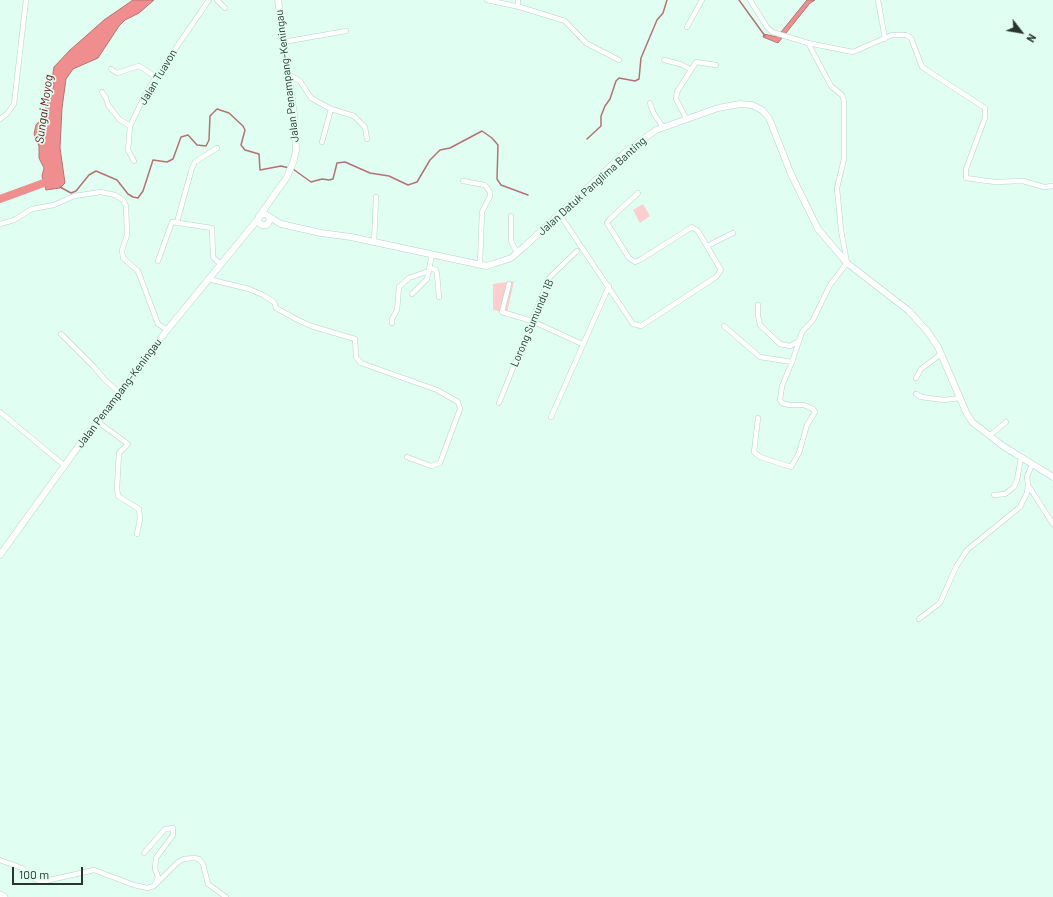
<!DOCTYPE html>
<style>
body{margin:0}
#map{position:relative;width:1053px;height:897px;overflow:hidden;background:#e0fef2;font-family:Barlow,sans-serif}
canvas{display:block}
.north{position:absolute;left:1001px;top:12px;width:40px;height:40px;-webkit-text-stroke:3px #e0fef2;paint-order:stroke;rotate:121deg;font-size:11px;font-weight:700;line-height:16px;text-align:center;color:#293530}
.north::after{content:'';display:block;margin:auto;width:14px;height:18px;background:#293530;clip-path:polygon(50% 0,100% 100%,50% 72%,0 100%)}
.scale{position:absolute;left:12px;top:867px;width:71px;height:18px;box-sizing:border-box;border:2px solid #293530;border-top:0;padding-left:5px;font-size:12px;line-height:14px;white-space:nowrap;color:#293530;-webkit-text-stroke:3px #e0fef2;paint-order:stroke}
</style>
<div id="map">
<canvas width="1053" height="897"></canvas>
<div class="north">N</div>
<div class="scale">100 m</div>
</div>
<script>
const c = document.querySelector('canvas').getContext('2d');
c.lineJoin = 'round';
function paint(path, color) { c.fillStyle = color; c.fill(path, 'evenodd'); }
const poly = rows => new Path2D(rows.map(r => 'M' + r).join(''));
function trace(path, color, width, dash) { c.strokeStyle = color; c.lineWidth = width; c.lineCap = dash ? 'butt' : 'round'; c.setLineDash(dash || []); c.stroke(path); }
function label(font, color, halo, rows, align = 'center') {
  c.font = font + ' Barlow,sans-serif'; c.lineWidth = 3.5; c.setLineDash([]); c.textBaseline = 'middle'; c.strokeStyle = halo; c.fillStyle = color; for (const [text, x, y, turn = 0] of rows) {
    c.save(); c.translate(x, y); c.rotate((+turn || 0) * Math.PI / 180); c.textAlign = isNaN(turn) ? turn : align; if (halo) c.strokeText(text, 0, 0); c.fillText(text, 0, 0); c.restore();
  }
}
paint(poly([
 [643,204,650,216,640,223,633,210],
 [514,281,507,313,493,310,493,284]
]), '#fdcecd');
const water = poly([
 [133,0,154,0,139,13,125,20,119,26,98,58,73,69,66,79,62,108,60,148,65,183,60,188,46,190,42,176,44,168,39,158,39,146,34,134,36,125,43,117,47,103,50,99,54,85,52,79,54,67,69,51,104,20,133,0],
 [807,0,815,0,810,3,778,43,763,37,764,34,777,37,807,0]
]);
paint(water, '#f08e8f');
trace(water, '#b47372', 1);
trace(poly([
 [739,0,765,36],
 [587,139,601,126,601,116,605,106,610,99,616,81,619,78,635,81,639,79,641,58,657,20,663,13,667,0],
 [293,169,311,182,322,179,329,180,333,179,337,163,345,162,370,173,389,176,408,185,417,182,430,160,440,150,450,148,482,131,492,138,498,145,497,179,501,185,528,195],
 [60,187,71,193,76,191,89,175,96,171,117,180,128,194,133,197,138,198,143,191,153,160,167,162,173,159,181,137,188,135,197,145,206,146,209,140,210,116,217,109,229,113,243,126,245,130,241,145,245,150,259,154,260,170,281,166,289,168]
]), '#b47372', 1.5);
trace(poly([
 [0,199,52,180,52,179]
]), '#f08e8f', 8);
const minor = poly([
 [217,0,225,8],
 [487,0,520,7,565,21,586,43,619,60],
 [518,0,518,7],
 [750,0,767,27,772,32,808,43,853,52,892,35,906,35,911,38,922,67,985,108,985,118,966,169,966,178,995,182,1023,181,1044,187,1053,186],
 [878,0,885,39],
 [687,27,702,0],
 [283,42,346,31],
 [664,60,680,64,690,69],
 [111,69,117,73,139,66,156,77],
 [287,73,300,81,311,98,331,109,354,116,365,127,367,139],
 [102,92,106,98,108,105,119,119,130,126],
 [650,103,654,114,663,127],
 [686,118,676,99,677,92,696,62,716,65],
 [0,119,7,114,14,104,26,0],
 [322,142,331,109],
 [134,161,128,150,130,126,145,95,156,77,209,0],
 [463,181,485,185,490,192,490,196,482,212,480,264],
 [560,215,633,324,641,326,716,277,721,270,698,231,692,227,640,260,635,262,629,258,607,223,610,219,638,193],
 [511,216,511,241,517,253],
 [177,222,192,168,195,162,217,148],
 [0,224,14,220,32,209,54,205,74,196,101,192,115,195,123,200,126,206,127,235,122,250,123,258,138,271,158,324,167,330],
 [374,243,376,197],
 [707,246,733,233],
 [158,261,172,222,212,228,213,257,220,264],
 [430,268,436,270,437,274,439,297],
 [208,279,249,289,263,295,274,302,276,308,296,319,311,326,355,339,356,357,361,363,437,390,458,402,460,409,440,463,431,466,407,457],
 [509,284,502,312,532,321,582,344],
 [412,294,427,279,432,255],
 [758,305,758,316,760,325,780,344,790,346,799,341],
 [392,323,392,319,397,310,399,287,409,278,429,271],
 [724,326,760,357,792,362],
 [61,334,94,367,105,380,120,393],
 [916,378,921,369,941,354],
 [916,394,921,397,944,400,960,398],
 [499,403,549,278,577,251],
 [0,412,65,466],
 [551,417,609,286],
 [758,418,754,452,760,457,791,467,799,453,807,425,815,412,813,409,804,405,789,405,782,403,780,400,782,386,792,362,802,332,813,320,830,285,847,263,841,230,837,188,844,159,844,101,842,95,831,86,808,43],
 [98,422,128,444,119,453,117,488,118,496,139,509,140,519,137,534],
 [989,436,1006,422],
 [1028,485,1053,524],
 [994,495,1005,494,1014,487,1017,480,1021,458],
 [919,619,940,603,956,567,967,550,1020,507,1027,493,1028,485,1027,477,1032,464],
 [144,853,165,829,173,828,173,835,156,858,155,869,158,877,155,884],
 [0,860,22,868,33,878,41,882,94,870,134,885,147,888,154,886,178,862,184,859,194,858,199,859,203,864,208,884,226,897]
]);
const major = poly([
 [260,215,287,177,294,160,296,150,294,115,278,0],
 [269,217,270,220,267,225,262,225,258,222,259,216,265,214,281,224,321,233,351,237,486,266,493,264,511,258,525,246,628,150,656,130,718,108,740,104,752,105,762,110,769,118,791,174,818,229,847,263,909,311,927,331,938,347,966,412,972,422,1003,446,1053,477],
 [0,555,88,433,98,422,167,330,258,219]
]);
const highway = poly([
 [0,895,4,897]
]);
trace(minor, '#b6d3c8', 5.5);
trace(major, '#b6d3c8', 7);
trace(highway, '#b6d3c8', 8);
trace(minor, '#fff', 4.5);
trace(major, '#fff', 6);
trace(highway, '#fff', 7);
label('11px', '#293530', '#e0fef2', [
 ["Jalan Penampang-Keningau",287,76,-97],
 ["Jalan Tuavon",158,77,-59],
 ["Jalan Datuk Panglima Banting",592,186,-42],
 ["Lorong Sumundu 1B",532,323,-67],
 ["Jalan Penampang-Keningau",119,393,-53]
]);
label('italic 12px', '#6a121e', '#e0fef2', [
 ["Sungai Moyog",44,109,-82]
]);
</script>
